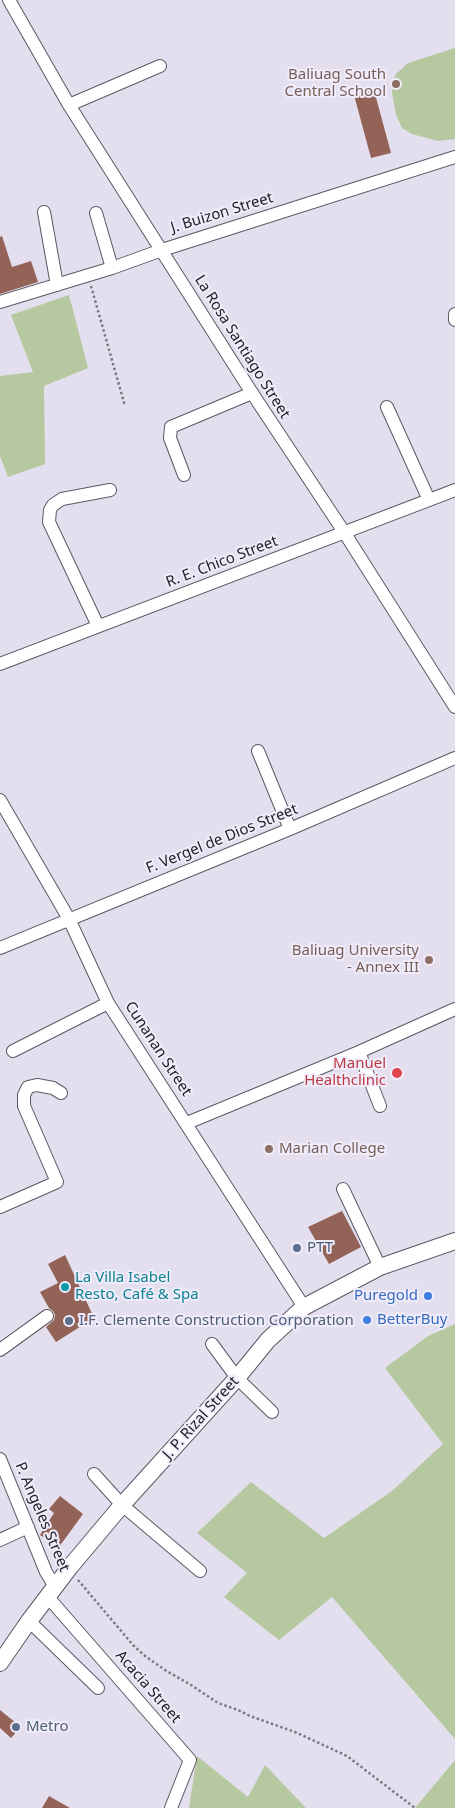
<!DOCTYPE html>
<meta charset="utf-8">
<style>
body{margin:0}
canvas{display:block;background:#e3dfee}
</style>
<canvas width="455" height="1808"></canvas>
<script>
const c = document.querySelector('canvas').getContext('2d');
c.lineJoin = 'round';
function paint(path, color) { c.fillStyle = color; c.fill(path, 'evenodd'); }
const poly = rows => new Path2D(rows.map(r => 'M' + r).join(''));
function trace(path, color, width, dash) { c.strokeStyle = color; c.lineWidth = width; c.lineCap = dash ? 'butt' : 'round'; c.setLineDash(dash || []); c.stroke(path); }
function label(font, color, halo, rows, align = 'center') {
  c.font = font + ' "Noto Sans",sans-serif'; c.lineWidth = 4; c.setLineDash([]); c.textBaseline = 'middle'; c.strokeStyle = halo; c.fillStyle = color; for (const [text, x, y, turn = 0] of rows) {
    c.save(); c.translate(x, y); c.rotate((+turn || 0) * Math.PI / 180); c.textAlign = isNaN(turn) ? turn : align; if (halo) c.strokeText(text, 0, 0); c.fillText(text, 0, 0); c.restore();
  }
}
paint(poly([
 [455,48,455,139,438,141,412,134,402,128,396,115,392,92,395,75,408,63],
 [69,295,88,368,44,386,45,464,8,477,0,456,0,376,33,372,11,315],
 [455,1324,455,1739,332,1597,279,1640,224,1597,247,1573,197,1533,251,1482,324,1538,392,1491,443,1444,385,1368,428,1336],
 [197,1756,248,1797,265,1765,306,1808,189,1808],
 [455,1760,455,1808,415,1808]
]), '#b6c89f');
paint(poly([
 [374,90,391,153,371,158,354,95],
 [2,236,12,267,31,261,38,282,0,294,0,237],
 [342,1211,361,1247,329,1264,308,1227],
 [65,1255,94,1318,56,1342,46,1327,54,1320,55,1315,53,1311,49,1308,40,1292,58,1283,48,1264],
 [60,1496,83,1514,59,1547,40,1535,54,1513,49,1509],
 [0,1710,21,1727,11,1738,0,1728],
 [49,1796,70,1808,42,1808]
]), '#946357');
const minor = poly([
 [9,0,69,105,252,393,344,532,455,707],
 [69,105,160,66],
 [44,212,57,285],
 [96,213,112,268],
 [0,302,112,268,162,250,455,157],
 [455,314,455,320],
 [387,407,429,500],
 [184,475,170,438,171,427,252,393],
 [98,626,49,522,50,510,53,505,62,499,110,490],
 [0,664,455,490],
 [258,751,290,829],
 [0,800,69,919,108,1003,304,1307],
 [0,948,290,829,455,758],
 [13,1051,108,1003],
 [359,1052,380,1106],
 [187,1123,359,1052,455,1009],
 [343,1189,380,1267],
 [0,1207,57,1182,24,1106,24,1095,28,1087,37,1085,53,1088,61,1093],
 [212,1344,237,1378,272,1412],
 [0,1350,47,1316],
 [0,1459,46,1572,55,1587],
 [94,1474,122,1505,200,1571],
 [0,1540,28,1527],
 [47,1596,190,1760,171,1808],
 [29,1621,98,1688]
]);
const major = poly([
 [0,1663,29,1621,70,1567,122,1505,237,1378,268,1340,304,1307,380,1267,455,1241]
]);
trace(minor, '#5b5864', 14);
trace(major, '#5b5864', 18);
trace(poly([
 [91,286,125,406],
 [78,1580,133,1645,145,1656,165,1670,191,1685,218,1703,238,1710,250,1716,295,1732,347,1756,415,1808]
]), '#7c7984', 2.5, [2.5, 2.5]);
trace(minor, '#fff', 12);
trace(major, '#fff', 16);
for (const [x, y, r, color] of [
 [396,84,5,"#8d6e63"],
 [429,960,5,"#8d6e63"],
 [397,1073,6,"#e0444e"],
 [269,1149,5,"#8d6e63"],
 [297,1248,5,"#5c6f8a"],
 [65,1287,5,"#0f9aa8"],
 [428,1296,5,"#3f7fe0"],
 [367,1320,5,"#3f7fe0"],
 [69,1321,5,"#5c6f8a"],
 [16,1727,5,"#5c6f8a"]
]) { const dot = new Path2D(); dot.arc(x, y, r, 0, 2 * Math.PI); c.fillStyle = color; c.fill(dot); trace(dot, '#f0ecfc', 2); }
label('15px', '#785e54', '#f0ecfc', [
 ["Baliuag South",386,75],
 ["Central School",386,92],
 ["Baliuag University",419,951],
 ["- Annex III",419,968],
 ["Marian College",279,1149,"left"]
], 'right');
label('15px', '#232127', '#f0ecfc', [
 ["J. Buizon Street",222,213,-17],
 ["La Rosa Santiago Street",242,347,58],
 ["R. E. Chico Street",222,562,-21],
 ["F. Vergel de Dios Street",222,839,-22],
 ["Cunanan Street",158,1049,57],
 ["J. P. Rizal Street",201,1418,-48],
 ["P. Angeles Street",42,1517,67],
 ["Acacia Street",148,1687,49]
]);
label('15px', '#be3a42', '#f0ecfc', [
 ["Manuel",386,1064],
 ["Healthclinic",386,1081]
], 'right');
label('15px', '#4e5e75', '#f0ecfc', [
 ["PTT",307,1248],
 ["I.F. Clemente Construction Corporation",79,1321],
 ["Metro",26,1727]
], 'left');
label('15px', '#0d838f', '#f0ecfc', [
 ["La Villa Isabel",75,1278],
 ["Resto, Café & Spa",75,1295]
], 'left');
label('15px', '#366cbe', '#f0ecfc', [
 ["Puregold",418,1296],
 ["BetterBuy",377,1320,"left"]
], 'right');
</script>
